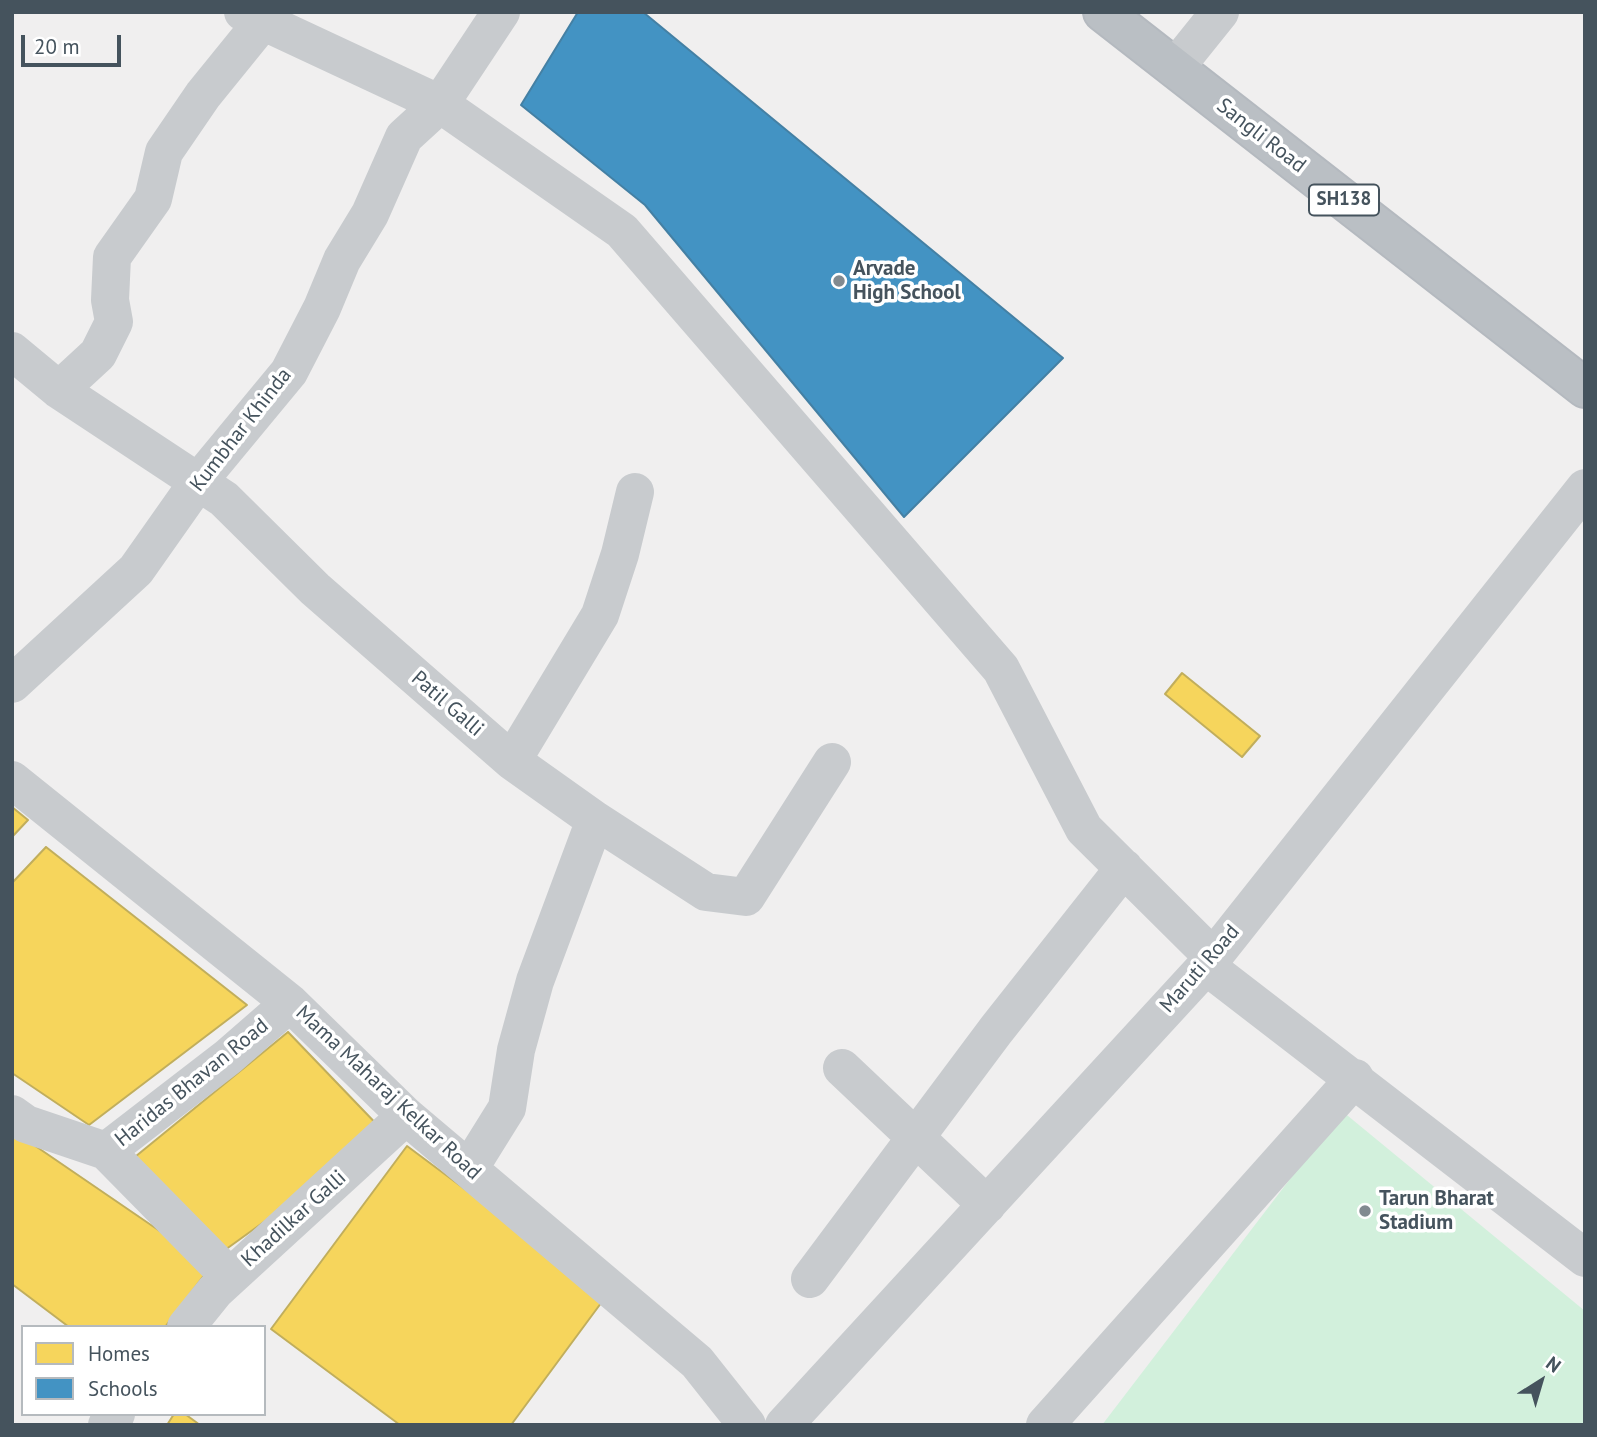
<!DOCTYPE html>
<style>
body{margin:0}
#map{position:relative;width:1597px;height:1437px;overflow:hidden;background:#f0efef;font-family:"PT Sans",sans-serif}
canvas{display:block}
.frame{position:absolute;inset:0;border:14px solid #45535d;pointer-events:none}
.legend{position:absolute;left:21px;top:1325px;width:245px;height:91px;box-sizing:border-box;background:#fff;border:2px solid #b5babe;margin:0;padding:9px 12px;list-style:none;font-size:21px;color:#45535d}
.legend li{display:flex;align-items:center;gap:14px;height:35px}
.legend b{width:35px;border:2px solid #b5babe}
.north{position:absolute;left:1506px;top:1346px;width:70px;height:70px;-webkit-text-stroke:5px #fff;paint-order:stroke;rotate:37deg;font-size:19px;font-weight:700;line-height:28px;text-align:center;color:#45535d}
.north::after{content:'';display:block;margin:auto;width:24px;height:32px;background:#45535d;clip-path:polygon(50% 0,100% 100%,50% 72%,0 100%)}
.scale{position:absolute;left:21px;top:35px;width:100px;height:32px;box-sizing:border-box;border:4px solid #45535d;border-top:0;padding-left:9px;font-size:21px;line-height:24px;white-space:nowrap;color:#45535d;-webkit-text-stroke:5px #fff;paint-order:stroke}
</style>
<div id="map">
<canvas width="1597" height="1437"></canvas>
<div class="frame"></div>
<ul class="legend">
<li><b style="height:19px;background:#f6d55c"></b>Homes</li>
<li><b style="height:19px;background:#4393c3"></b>Schools</li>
</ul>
<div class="north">N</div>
<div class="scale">20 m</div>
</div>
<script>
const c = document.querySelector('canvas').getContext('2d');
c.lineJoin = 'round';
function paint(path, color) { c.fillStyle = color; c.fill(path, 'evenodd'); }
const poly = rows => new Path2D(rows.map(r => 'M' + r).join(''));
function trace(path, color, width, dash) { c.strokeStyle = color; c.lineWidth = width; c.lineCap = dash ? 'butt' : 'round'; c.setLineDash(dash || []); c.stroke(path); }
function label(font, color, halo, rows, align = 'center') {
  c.font = font + ' "PT Sans",sans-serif'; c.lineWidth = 7; c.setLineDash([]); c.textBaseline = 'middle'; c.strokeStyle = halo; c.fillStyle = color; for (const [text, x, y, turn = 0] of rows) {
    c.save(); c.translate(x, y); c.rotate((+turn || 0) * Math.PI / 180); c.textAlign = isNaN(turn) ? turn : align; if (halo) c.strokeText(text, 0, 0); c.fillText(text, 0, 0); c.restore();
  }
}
paint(poly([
 [1342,1111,1585,1311,1585,1425,1102,1425]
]), '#d2f0dc');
const homes = poly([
 [1182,673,1260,736,1242,757,1165,694,1182,673],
 [12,807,28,820,12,837,12,807],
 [46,847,247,1005,89,1125,12,1073,12,883,46,847],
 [288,1032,386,1134,218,1255,130,1161,288,1032],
 [12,1130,211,1266,165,1327,69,1327,12,1284,12,1130],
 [407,1146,607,1295,511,1425,400,1425,271,1329,407,1146],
 [174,1414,185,1414,200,1425,167,1425,174,1414]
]);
paint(homes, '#f6d55c');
trace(homes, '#c1ae5c', 2);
const schools = poly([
 [578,12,643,12,1063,358,904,517,645,205,521,105,578,12]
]);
paint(schools, '#4393c3');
trace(schools, '#4480a4', 2);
const highway = poly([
 [1103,12,1585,388]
]);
trace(highway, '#b4b9bf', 42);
trace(poly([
 [243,12,440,104,622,231,1001,669,1084,829,1213,957],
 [1175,68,1220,12],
 [12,351,59,390,224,499,315,589,512,761,595,820,535,981,516,1050,507,1108,469,1169],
 [59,390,98,354,114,322,110,300,112,257,153,199,164,152,203,95,263,21],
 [12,684,136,570,198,482,289,372,322,308,342,260,370,214,404,137,440,104,501,12],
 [512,761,600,615,620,554,635,492],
 [12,780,290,1003,406,1116,697,1362,747,1425],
 [595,820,706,892,746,897,832,762],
 [1206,966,1585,1258],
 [842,1068,987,1205],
 [12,1114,26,1124,106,1151,228,1057,290,1003],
 [106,1151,230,1277],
 [810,1279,996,1030,1124,868],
 [186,1327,215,1291,406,1116],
 [107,1425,116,1414],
 [784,1425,1206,966,1585,488],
 [1045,1425,1355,1078]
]), '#c8cbce', 38);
trace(highway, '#babfc4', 38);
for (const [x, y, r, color] of [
 [839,281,7,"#818a90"],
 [1365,1211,7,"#818a90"]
]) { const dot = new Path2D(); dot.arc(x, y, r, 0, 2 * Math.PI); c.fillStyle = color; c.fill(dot); trace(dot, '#fff', 2.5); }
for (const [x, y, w] of [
 [1344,200,70]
]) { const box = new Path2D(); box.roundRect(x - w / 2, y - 15.5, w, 31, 5); c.fillStyle = '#fff'; c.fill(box); trace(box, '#45535d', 2); }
label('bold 19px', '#45535d', null, [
 ["SH138",1344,200]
]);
label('21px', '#45535d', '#fff', [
 ["Sangli Road",1261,136,38],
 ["Kumbhar Khinda",241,430,-52],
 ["Patil Galli",447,704,41],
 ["Maruti Road",1200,969,-49],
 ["Haridas Bhavan Road",192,1083,-39],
 ["Mama Maharaj Kelkar Road",388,1093,43],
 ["Khadilkar Galli",294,1219,-42]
]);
label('bold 21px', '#45535d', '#fff', [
 ["Arvade",853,269],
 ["High School",853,293],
 ["Tarun Bharat",1379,1199],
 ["Stadium",1379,1223]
], 'left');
</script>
